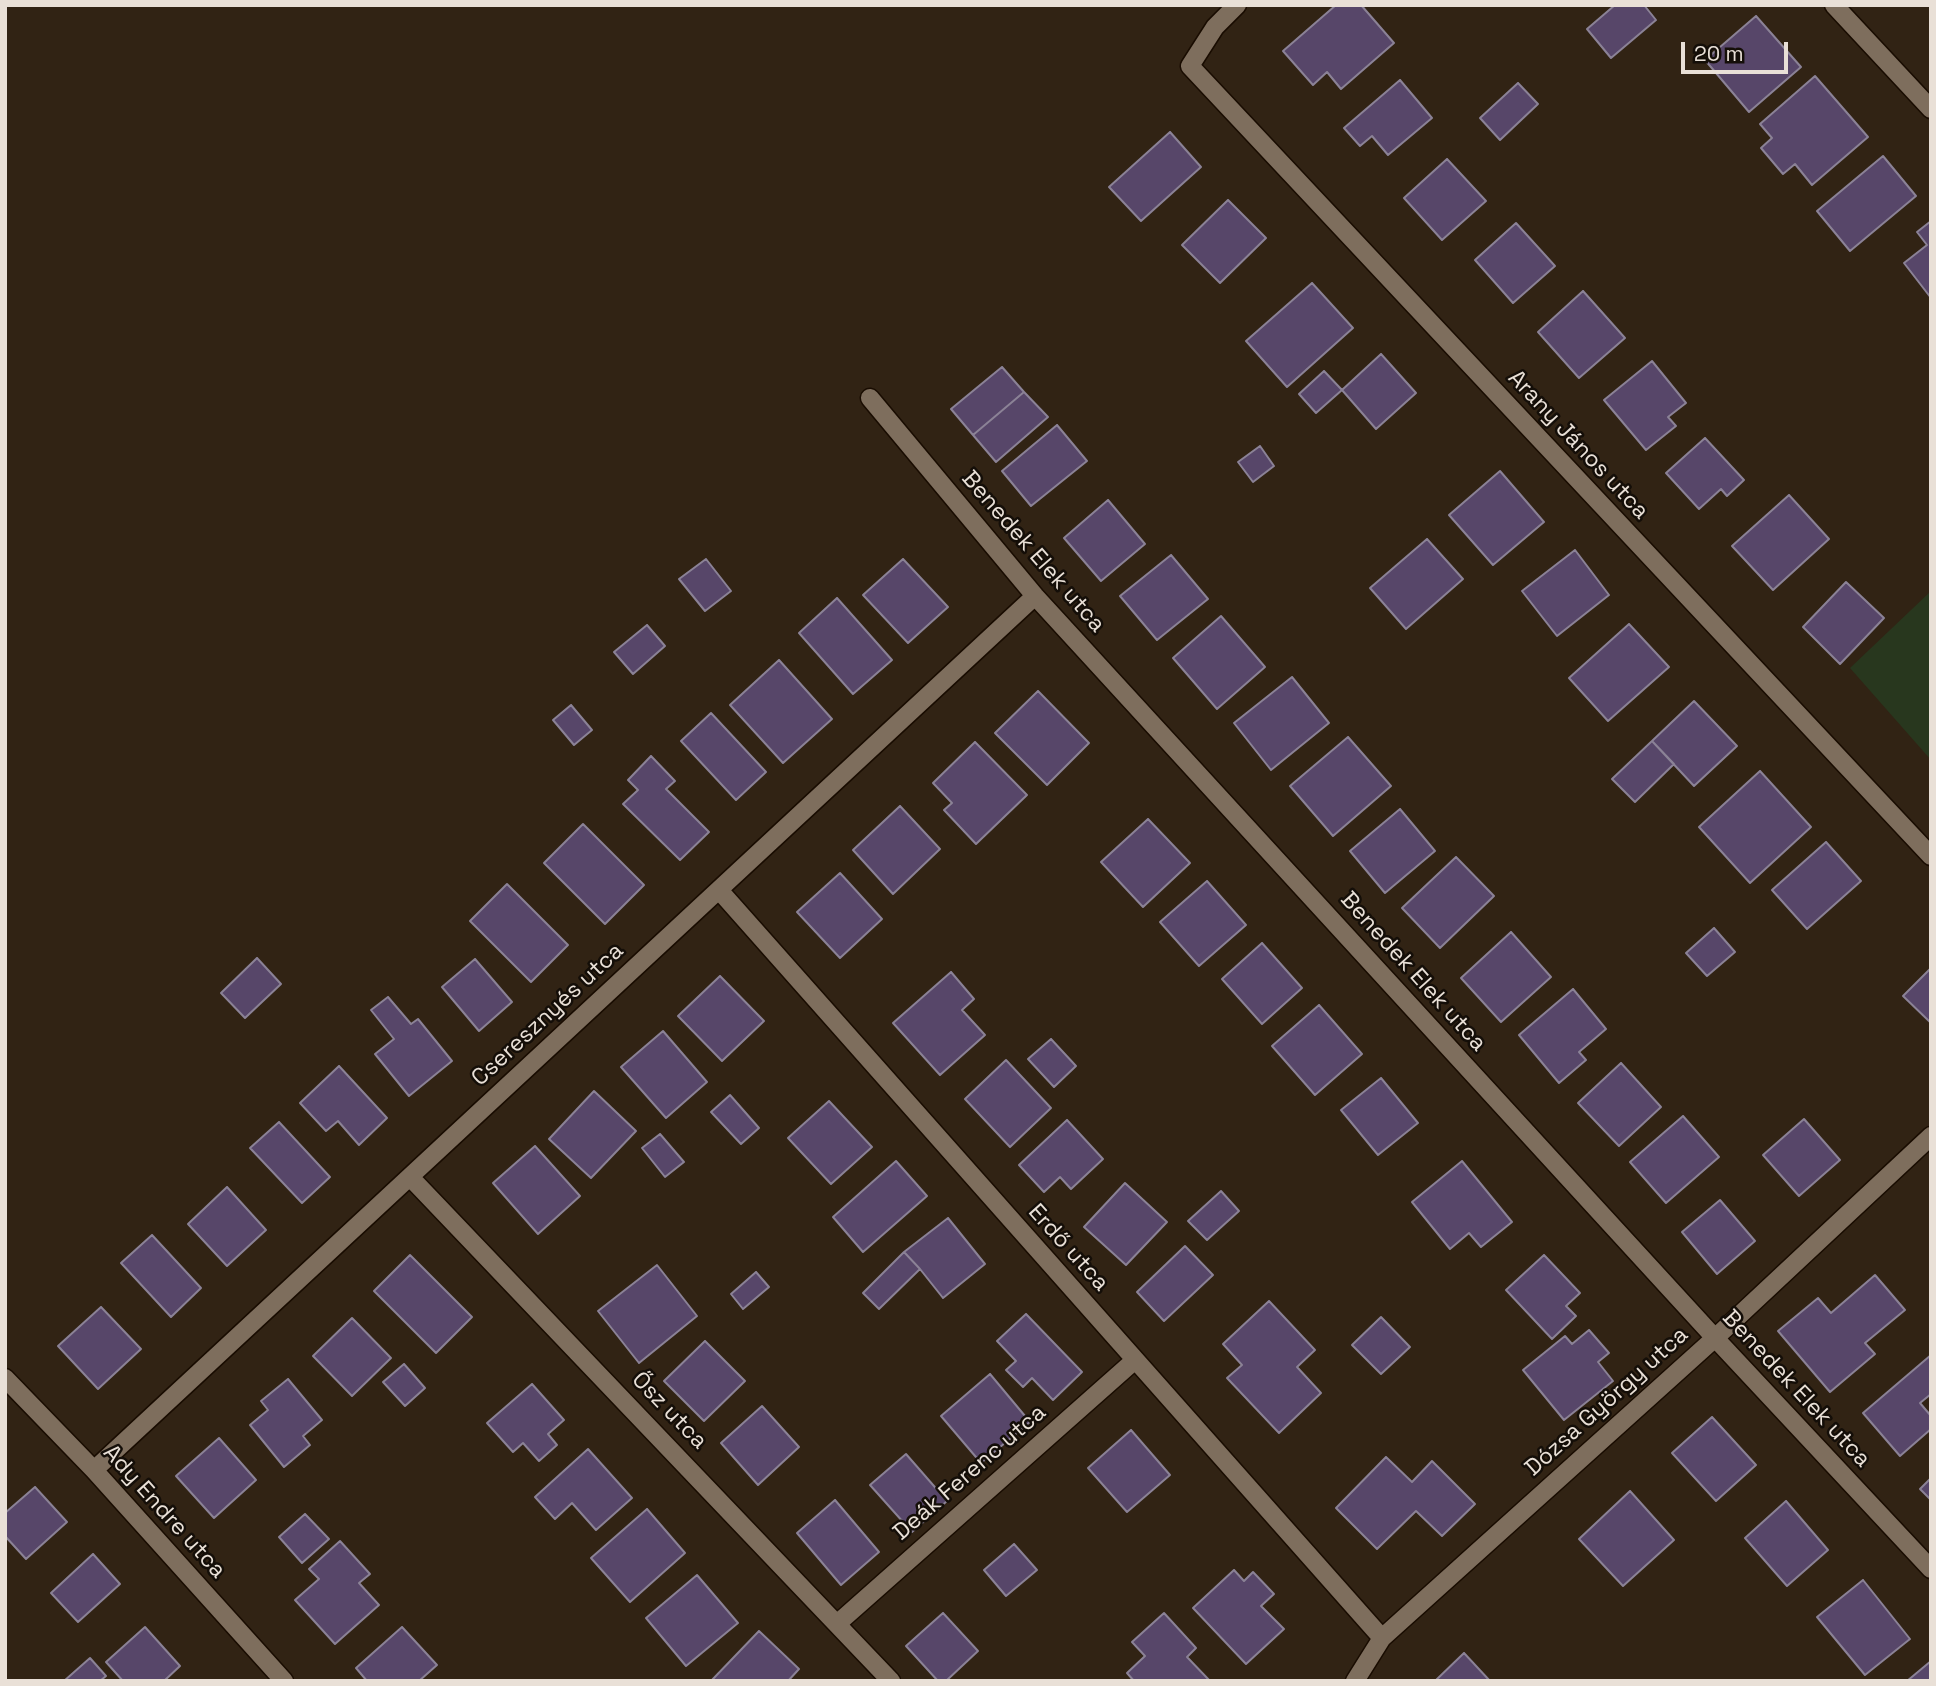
<!DOCTYPE html>
<meta charset="utf-8">
<style>
body{margin:0}
#map{position:relative;width:1936px;height:1686px;overflow:hidden;background:#312314;font-family:"Space Grotesk",sans-serif}
canvas{display:block}
.frame{position:absolute;inset:0;border:7px solid #e9e0d7;pointer-events:none}
.scale{position:absolute;left:1681px;top:42px;width:107px;height:32px;box-sizing:border-box;border:4px solid #e9e0d7;border-top:0;padding-left:9px;font-size:21px;line-height:24px;white-space:nowrap;color:#e9e0d7;-webkit-text-stroke:5px #140e08;paint-order:stroke}
</style>
<div id="map">
<canvas width="1936" height="1686"></canvas>
<div class="frame"></div>
<div class="scale">20 m</div>
</div>
<script>
const c = document.querySelector('canvas').getContext('2d');
c.lineJoin = 'round';
function paint(path, color) { c.fillStyle = color; c.fill(path, 'evenodd'); }
const poly = rows => new Path2D(rows.map(r => 'M' + r).join(''));
function trace(path, color, width, dash) { c.strokeStyle = color; c.lineWidth = width; c.lineCap = dash ? 'butt' : 'round'; c.setLineDash(dash || []); c.stroke(path); }
function label(font, color, halo, rows, align = 'center') {
  c.font = font + ' "Space Grotesk",sans-serif'; c.lineWidth = 5; c.setLineDash([]); c.textBaseline = 'middle'; c.strokeStyle = halo; c.fillStyle = color; for (const [text, x, y, turn = 0] of rows) {
    c.save(); c.translate(x, y); c.rotate((+turn || 0) * Math.PI / 180); c.textAlign = isNaN(turn) ? turn : align; if (halo) c.strokeText(text, 0, 0); c.fillText(text, 0, 0); c.restore();
  }
}
paint(poly([
 [1931,591,1931,760,1850,668]
]), '#28371e');
const building = poly([
 [1336,5,1361,5,1394,43,1341,89,1327,72,1313,85,1283,51,1336,5],
 [1615,5,1644,5,1656,20,1611,58,1587,29,1615,5],
 [1756,16,1801,67,1749,112,1705,60,1756,16],
 [1815,76,1868,137,1812,185,1795,164,1783,174,1761,148,1772,138,1760,124,1815,76],
 [1400,80,1432,118,1388,155,1372,136,1360,146,1344,128,1400,80],
 [1518,83,1538,104,1500,140,1480,118,1518,83],
 [1170,132,1201,167,1141,221,1109,187,1170,132],
 [1883,156,1916,196,1850,251,1817,211,1883,156],
 [1447,159,1486,201,1442,240,1404,198,1447,159],
 [1228,200,1266,238,1220,283,1182,245,1228,200],
 [1931,221,1931,298,1904,263,1927,245,1917,232,1931,221],
 [1516,223,1555,266,1513,303,1475,260,1516,223],
 [1312,283,1353,328,1287,387,1246,341,1312,283],
 [1583,291,1625,338,1579,378,1538,332,1583,291],
 [1381,354,1416,393,1376,429,1342,390,1381,354],
 [1652,361,1686,403,1668,417,1676,426,1646,450,1604,400,1652,361],
 [1002,367,1024,392,973,435,951,409,1002,367],
 [1324,371,1342,390,1316,413,1299,394,1324,371],
 [1024,392,1048,417,996,462,973,435,1024,392],
 [1057,425,1087,461,1031,506,1002,471,1057,425],
 [1705,438,1744,480,1727,496,1721,489,1699,509,1666,473,1705,438],
 [1260,446,1274,466,1253,482,1238,462,1260,446],
 [1500,471,1544,522,1493,565,1449,515,1500,471],
 [1789,495,1829,539,1773,590,1732,546,1789,495],
 [1108,500,1145,544,1101,581,1064,538,1108,500],
 [1427,539,1463,579,1406,629,1370,588,1427,539],
 [1575,550,1609,595,1557,636,1522,591,1575,550],
 [1171,555,1208,599,1157,640,1120,596,1171,555],
 [706,559,731,591,705,611,679,579,706,559],
 [903,559,948,607,908,643,863,595,903,559],
 [1846,582,1884,618,1840,664,1803,627,1846,582],
 [837,598,892,660,853,694,799,633,837,598],
 [1221,616,1265,667,1217,709,1173,658,1221,616],
 [1629,624,1669,667,1608,721,1569,678,1629,624],
 [647,625,665,646,633,674,614,652,647,625],
 [779,660,832,719,783,763,730,705,779,660],
 [1292,677,1329,723,1271,770,1234,723,1292,677],
 [1038,691,1089,743,1047,785,995,733,1038,691],
 [1694,701,1737,746,1694,786,1652,741,1694,701],
 [571,705,592,730,574,745,553,720,571,705],
 [711,713,766,772,736,800,681,741,711,713],
 [1348,737,1391,786,1333,836,1290,786,1348,737],
 [1652,741,1674,764,1635,802,1612,779,1652,741],
 [975,742,1027,795,976,844,944,810,952,803,933,783,975,742],
 [651,756,675,781,666,789,709,832,680,860,623,804,638,790,628,780,651,756],
 [1760,771,1811,827,1750,883,1699,827,1760,771],
 [900,806,940,849,893,894,853,850,900,806],
 [1400,809,1435,851,1385,893,1350,851,1400,809],
 [1148,819,1190,863,1143,907,1101,862,1148,819],
 [583,824,644,885,605,924,544,863,583,824],
 [1826,842,1861,881,1807,929,1772,890,1826,842],
 [1456,857,1494,896,1440,948,1402,908,1456,857],
 [840,873,882,919,840,958,797,912,840,873],
 [1207,881,1246,925,1199,966,1160,922,1207,881],
 [507,884,568,945,531,982,470,921,507,884],
 [1714,928,1735,952,1707,976,1686,953,1714,928],
 [1511,932,1551,977,1501,1022,1461,978,1511,932],
 [1262,943,1302,988,1262,1024,1222,979,1262,943],
 [257,958,281,984,245,1018,221,993,257,958],
 [475,959,512,1002,479,1031,442,987,475,959],
 [1931,968,1931,1023,1903,996,1931,968],
 [951,972,974,999,962,1010,985,1035,940,1075,893,1023,951,972],
 [720,976,764,1021,722,1061,678,1016,720,976],
 [1573,989,1606,1029,1579,1052,1586,1060,1559,1083,1519,1035,1573,989],
 [388,997,411,1024,418,1019,452,1061,409,1096,375,1054,394,1039,371,1010,388,997],
 [1319,1005,1362,1054,1315,1095,1272,1046,1319,1005],
 [663,1031,707,1082,666,1118,621,1067,663,1031],
 [1051,1039,1076,1066,1054,1087,1028,1059,1051,1039],
 [1006,1060,1051,1108,1010,1147,965,1099,1006,1060],
 [1621,1063,1661,1107,1619,1146,1578,1103,1621,1063],
 [339,1066,387,1118,359,1145,338,1121,326,1131,300,1103,339,1066],
 [1381,1078,1418,1123,1378,1155,1341,1110,1381,1078],
 [594,1091,636,1131,591,1178,549,1139,594,1091],
 [730,1095,759,1128,741,1144,711,1112,730,1095],
 [829,1101,872,1147,831,1184,788,1138,829,1101],
 [1683,1116,1719,1157,1666,1203,1630,1162,1683,1116],
 [1804,1119,1840,1160,1799,1196,1763,1155,1804,1119],
 [1067,1120,1103,1159,1071,1189,1060,1177,1044,1192,1019,1165,1067,1120],
 [279,1122,330,1177,302,1203,250,1148,279,1122],
 [660,1134,684,1162,665,1177,642,1148,660,1134],
 [535,1146,580,1196,538,1234,493,1183,535,1146],
 [896,1161,927,1196,863,1252,833,1217,896,1161],
 [1462,1161,1512,1222,1481,1247,1469,1233,1450,1249,1412,1202,1462,1161],
 [1125,1183,1167,1222,1126,1265,1084,1227,1125,1183],
 [227,1187,266,1230,227,1266,188,1224,227,1187],
 [1221,1191,1239,1211,1207,1240,1188,1221,1221,1191],
 [1720,1200,1755,1241,1717,1274,1682,1232,1720,1200],
 [948,1218,985,1264,943,1298,920,1269,904,1252,948,1218],
 [152,1235,201,1288,171,1317,121,1263,152,1235],
 [1185,1246,1213,1275,1164,1321,1137,1292,1185,1246],
 [904,1252,920,1269,879,1309,863,1293,904,1252],
 [410,1255,472,1317,436,1353,374,1291,410,1255],
 [1544,1255,1580,1293,1566,1306,1576,1316,1552,1339,1506,1290,1544,1255],
 [657,1265,697,1316,639,1363,598,1311,657,1265],
 [756,1272,769,1287,743,1309,731,1294,756,1272],
 [1875,1275,1905,1310,1865,1343,1875,1354,1830,1392,1778,1331,1818,1298,1831,1313,1875,1275],
 [1269,1301,1315,1350,1297,1367,1321,1393,1279,1433,1227,1378,1242,1365,1223,1344,1269,1301],
 [101,1307,141,1349,98,1389,58,1346,101,1307],
 [1026,1314,1082,1372,1053,1400,1032,1378,1023,1387,1006,1370,1016,1361,997,1341,1026,1314],
 [1381,1317,1410,1347,1381,1374,1352,1345,1381,1317],
 [352,1318,391,1358,352,1396,313,1356,352,1318],
 [1589,1330,1609,1353,1598,1362,1613,1381,1564,1420,1523,1370,1565,1336,1572,1344,1589,1330],
 [705,1341,745,1381,704,1421,664,1381,705,1341],
 [1931,1355,1931,1394,1920,1403,1931,1416,1931,1429,1900,1456,1863,1413,1931,1355],
 [404,1364,425,1388,405,1406,383,1382,404,1364],
 [990,1374,1030,1422,981,1463,941,1416,990,1374],
 [288,1379,322,1420,303,1436,310,1445,284,1467,250,1425,268,1410,261,1401,288,1379],
 [532,1384,564,1420,548,1434,557,1445,539,1461,523,1443,513,1452,487,1423,532,1384],
 [762,1406,799,1447,758,1485,721,1443,762,1406],
 [1712,1417,1756,1465,1716,1501,1672,1453,1712,1417],
 [1131,1430,1170,1475,1127,1512,1088,1468,1131,1430],
 [219,1438,256,1480,214,1518,176,1476,219,1438],
 [588,1449,632,1498,596,1530,572,1503,555,1519,535,1497,588,1449],
 [906,1454,947,1501,912,1532,870,1485,906,1454],
 [1386,1457,1412,1482,1432,1461,1475,1504,1442,1536,1416,1511,1377,1549,1336,1508,1386,1457],
 [1931,1478,1931,1500,1920,1489,1931,1478],
 [35,1487,67,1522,26,1559,5,1536,5,1513,35,1487],
 [1630,1491,1674,1540,1623,1586,1579,1539,1630,1491],
 [835,1500,879,1552,841,1585,797,1533,835,1500],
 [1786,1501,1828,1550,1787,1586,1745,1538,1786,1501],
 [647,1509,685,1553,630,1602,591,1558,647,1509],
 [305,1514,329,1539,302,1563,279,1537,305,1514],
 [340,1541,370,1574,359,1583,379,1605,335,1644,295,1600,319,1579,309,1569,340,1541],
 [1014,1544,1037,1570,1006,1596,984,1570,1014,1544],
 [93,1554,120,1584,78,1622,51,1593,93,1554],
 [1234,1570,1244,1581,1253,1572,1274,1594,1261,1606,1284,1629,1246,1664,1193,1608,1234,1570],
 [697,1575,738,1623,686,1666,646,1618,697,1575],
 [1863,1580,1910,1639,1865,1675,1817,1617,1863,1580],
 [943,1613,978,1651,946,1681,938,1681,906,1646,943,1613],
 [1164,1613,1196,1648,1187,1657,1210,1681,1134,1681,1127,1673,1145,1656,1132,1642,1164,1613],
 [145,1627,180,1666,164,1681,123,1681,106,1662,145,1627],
 [402,1627,437,1665,419,1681,367,1681,356,1668,402,1627],
 [759,1631,799,1669,788,1681,711,1681,759,1631],
 [1464,1653,1490,1681,1435,1681,1464,1653],
 [90,1658,106,1676,100,1681,64,1681,90,1658],
 [1931,1661,1931,1681,1907,1681,1931,1661]
]);
paint(building, '#574669');
trace(building, '#8b8296', 2);
const minor = poly([
 [1237,5,1215,27,1190,66,1931,856],
 [1834,5,1931,109],
 [870,398,1035,596,1715,1338,1931,1569],
 [719,890,1382,1638],
 [410,1177,891,1681],
 [5,1378,94,1470,284,1681],
 [94,1470,1035,596],
 [838,1623,1135,1360],
 [1355,1681,1382,1638,1715,1338,1931,1136]
]);
trace(minor, '#190c01', 21);
trace(minor, '#7e6e5d', 18);
label('23px', '#e9e0d7', '#140e08', [
 ["Arany János utca",1578,445,47],
 ["Benedek Elek utca",1033,552,49],
 ["Benedek Elek utca",1413,972,48],
 ["Cseresznyés utca",548,1015,-43],
 ["Erdő utca",1068,1248,48],
 ["Benedek Elek utca",1796,1389,47],
 ["Dózsa György utca",1607,1402,-42],
 ["Ősz utca",669,1411,46],
 ["Deák Ferenc utca",970,1473,-41],
 ["Ady Endre utca",164,1512,48]
]);
</script>
